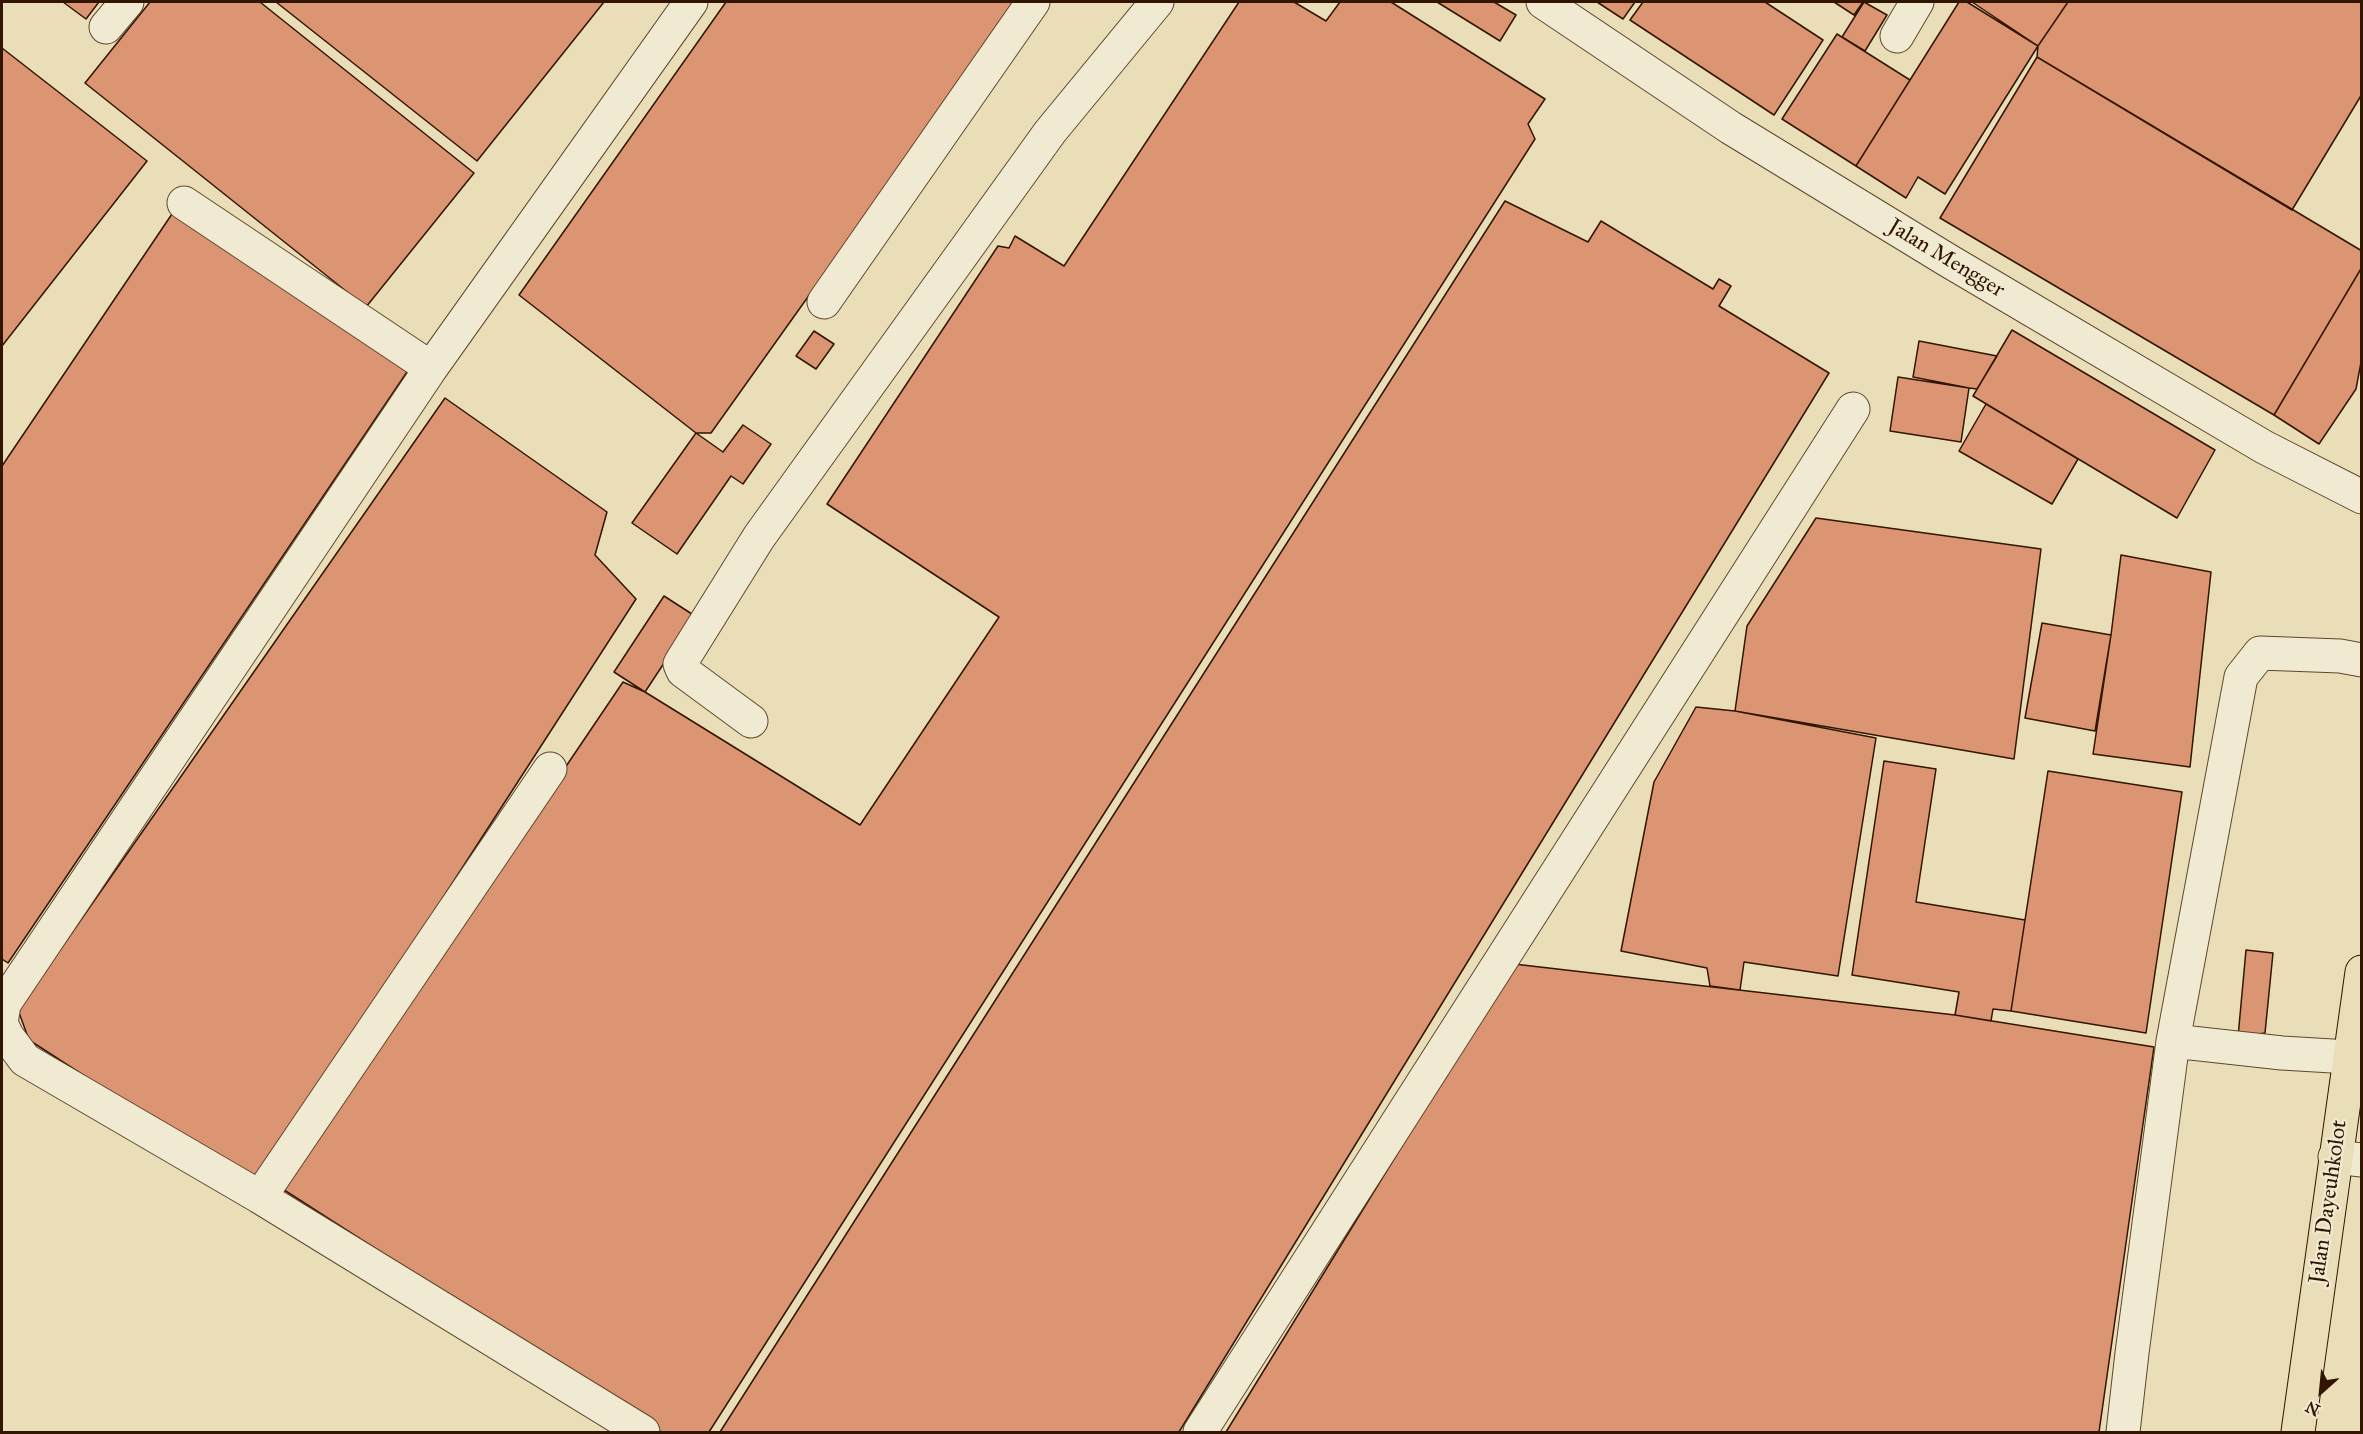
<!DOCTYPE html>
<style>
body{margin:0}
#map{position:relative;width:2363px;height:1434px;overflow:hidden;background:#eadeb9;font-family:"IM FELL Great Primer",serif}
canvas{display:block}
.frame{position:absolute;inset:0;border:3px solid #311500;pointer-events:none}
.north{position:absolute;left:2291px;top:1362px;width:60px;height:60px;-webkit-text-stroke:4px #f1ead2;paint-order:stroke;rotate:207deg;font-size:16px;font-weight:700;line-height:24px;text-align:center;color:#311500}
.north::after{content:'';display:block;margin:auto;width:21px;height:27px;background:#311500;clip-path:polygon(50% 0,100% 100%,50% 72%,0 100%)}
</style>
<div id="map">
<canvas width="2363" height="1434"></canvas>
<div class="frame"></div>
<div class="north">N</div>
</div>
<script>
const c = document.querySelector('canvas').getContext('2d');
c.lineJoin = 'round';
function paint(path, color) { c.fillStyle = color; c.fill(path, 'evenodd'); }
const poly = rows => new Path2D(rows.map(r => 'M' + r).join(''));
function trace(path, color, width, dash) { c.strokeStyle = color; c.lineWidth = width; c.lineCap = dash ? 'butt' : 'round'; c.setLineDash(dash || []); c.stroke(path); }
function label(font, color, halo, rows, align = 'center') {
  c.font = font + ' "IM FELL Great Primer",serif'; c.lineWidth = 4.5; c.setLineDash([]); c.textBaseline = 'middle'; c.strokeStyle = halo; c.fillStyle = color; for (const [text, x, y, turn = 0] of rows) {
    c.save(); c.translate(x, y); c.rotate((+turn || 0) * Math.PI / 180); c.textAlign = isNaN(turn) ? turn : align; if (halo) c.strokeText(text, 0, 0); c.fillText(text, 0, 0); c.restore();
  }
}
const building = poly([
 [63,2,99,2,86,19,63,2],
 [150,2,260,2,474,173,366,307,85,83,150,2],
 [276,2,604,2,477,161,276,2],
 [726,2,1018,2,711,433,696,433,519,295,726,2],
 [1239,2,1294,2,1326,21,1340,2,1391,2,1545,99,1528,124,1535,139,709,1432,661,1432,281,1188,623,682,645,692,860,825,999,617,827,504,998,246,1009,248,1015,236,1064,266,1239,2],
 [1437,2,1494,2,1516,15,1500,41,1437,2],
 [1597,2,1635,2,1623,19,1597,2],
 [1643,2,1765,2,1823,40,1774,115,1630,20,1643,2],
 [1834,2,1863,2,1854,15,1834,2],
 [1864,2,1887,15,1865,51,1842,37,1864,2],
 [1959,2,1967,2,2038,46,1945,194,1918,177,1906,198,1856,166,1959,2],
 [1972,2,2068,2,2038,46,1972,2],
 [2068,2,2362,2,2362,94,2292,210,2037,57,2038,46,2068,2],
 [1837,34,1910,80,1856,166,1782,119,1837,34],
 [2,48,147,161,2,346,2,48],
 [2037,57,2362,251,2362,267,2274,415,1940,218,2037,57],
 [1505,201,1588,242,1601,221,1713,289,1719,279,1731,286,1719,306,1829,373,1179,1432,720,1432,1505,201],
 [174,211,409,369,8,963,2,959,2,466,174,211],
 [2362,267,2362,357,2356,389,2319,444,2274,415,2362,267],
 [2012,330,2215,450,2177,518,1973,396,2012,330],
 [814,331,834,344,816,369,796,356,814,331],
 [1919,341,1997,356,1977,389,1969,388,1913,377,1919,341],
 [1898,377,1969,388,1961,442,1890,431,1898,377],
 [445,398,607,512,595,555,636,599,256,1187,29,1040,18,1010,445,398],
 [1986,404,2078,459,2052,504,1959,451,1986,404],
 [743,425,771,444,743,484,731,476,677,554,632,523,696,433,723,452,743,425],
 [1816,518,2041,549,2014,759,1735,711,1747,626,1816,518],
 [2121,555,2211,572,2190,767,2093,754,2111,635,2121,555],
 [664,596,695,616,645,692,614,672,664,596],
 [2042,623,2111,635,2095,731,2025,718,2042,623],
 [1696,707,1735,711,1876,738,1838,976,1744,962,1740,990,1710,986,1707,968,1621,951,1654,782,1696,707],
 [1884,761,1936,769,1916,902,2025,920,2011,1011,1993,1009,1991,1021,1955,1015,1959,992,1852,975,1884,761],
 [2048,771,2182,792,2146,1033,2011,1011,2048,771],
 [2246,950,2273,953,2265,1033,2238,1037,2246,950],
 [1514,964,1955,1015,2154,1047,2099,1432,1226,1432,1514,964]
]);
paint(building, '#dc9573');
trace(building, '#311500', 1.5);
const minor = poly([
 [1543,2,1731,128,1949,261,2264,447,2362,497],
 [106,27,127,2],
 [1897,36,1917,2],
 [184,203,431,368],
 [824,302,1033,2],
 [751,721,683,671,680,664,683,659,759,537,1050,132,1157,2],
 [550,769,260,1197,643,1432],
 [2,1017,4,1004,431,368,691,2],
 [2,1025,7,1036,25,1060,260,1197],
 [2173,1041,2241,677,2260,653,2340,656,2362,660],
 [2335,1157,2362,1160],
 [1200,1432,1853,409],
 [2123,1432,2132,1353,2173,1041,2282,1053,2349,1057]
]);
const major = poly([
 [2298,1432,2362,972]
]);
trace(minor, '#5f472e', 35);
trace(major, '#311500', 35);
trace(minor, '#f1ead2', 33);
trace(major, '#eadeb9', 33);
label('22px', '#311500', '#f1ead2', [
 ["Jalan Mengger",1946,259,31],
 ["Jalan Dayeuhkolot",2329,1202,-82]
]);
</script>
